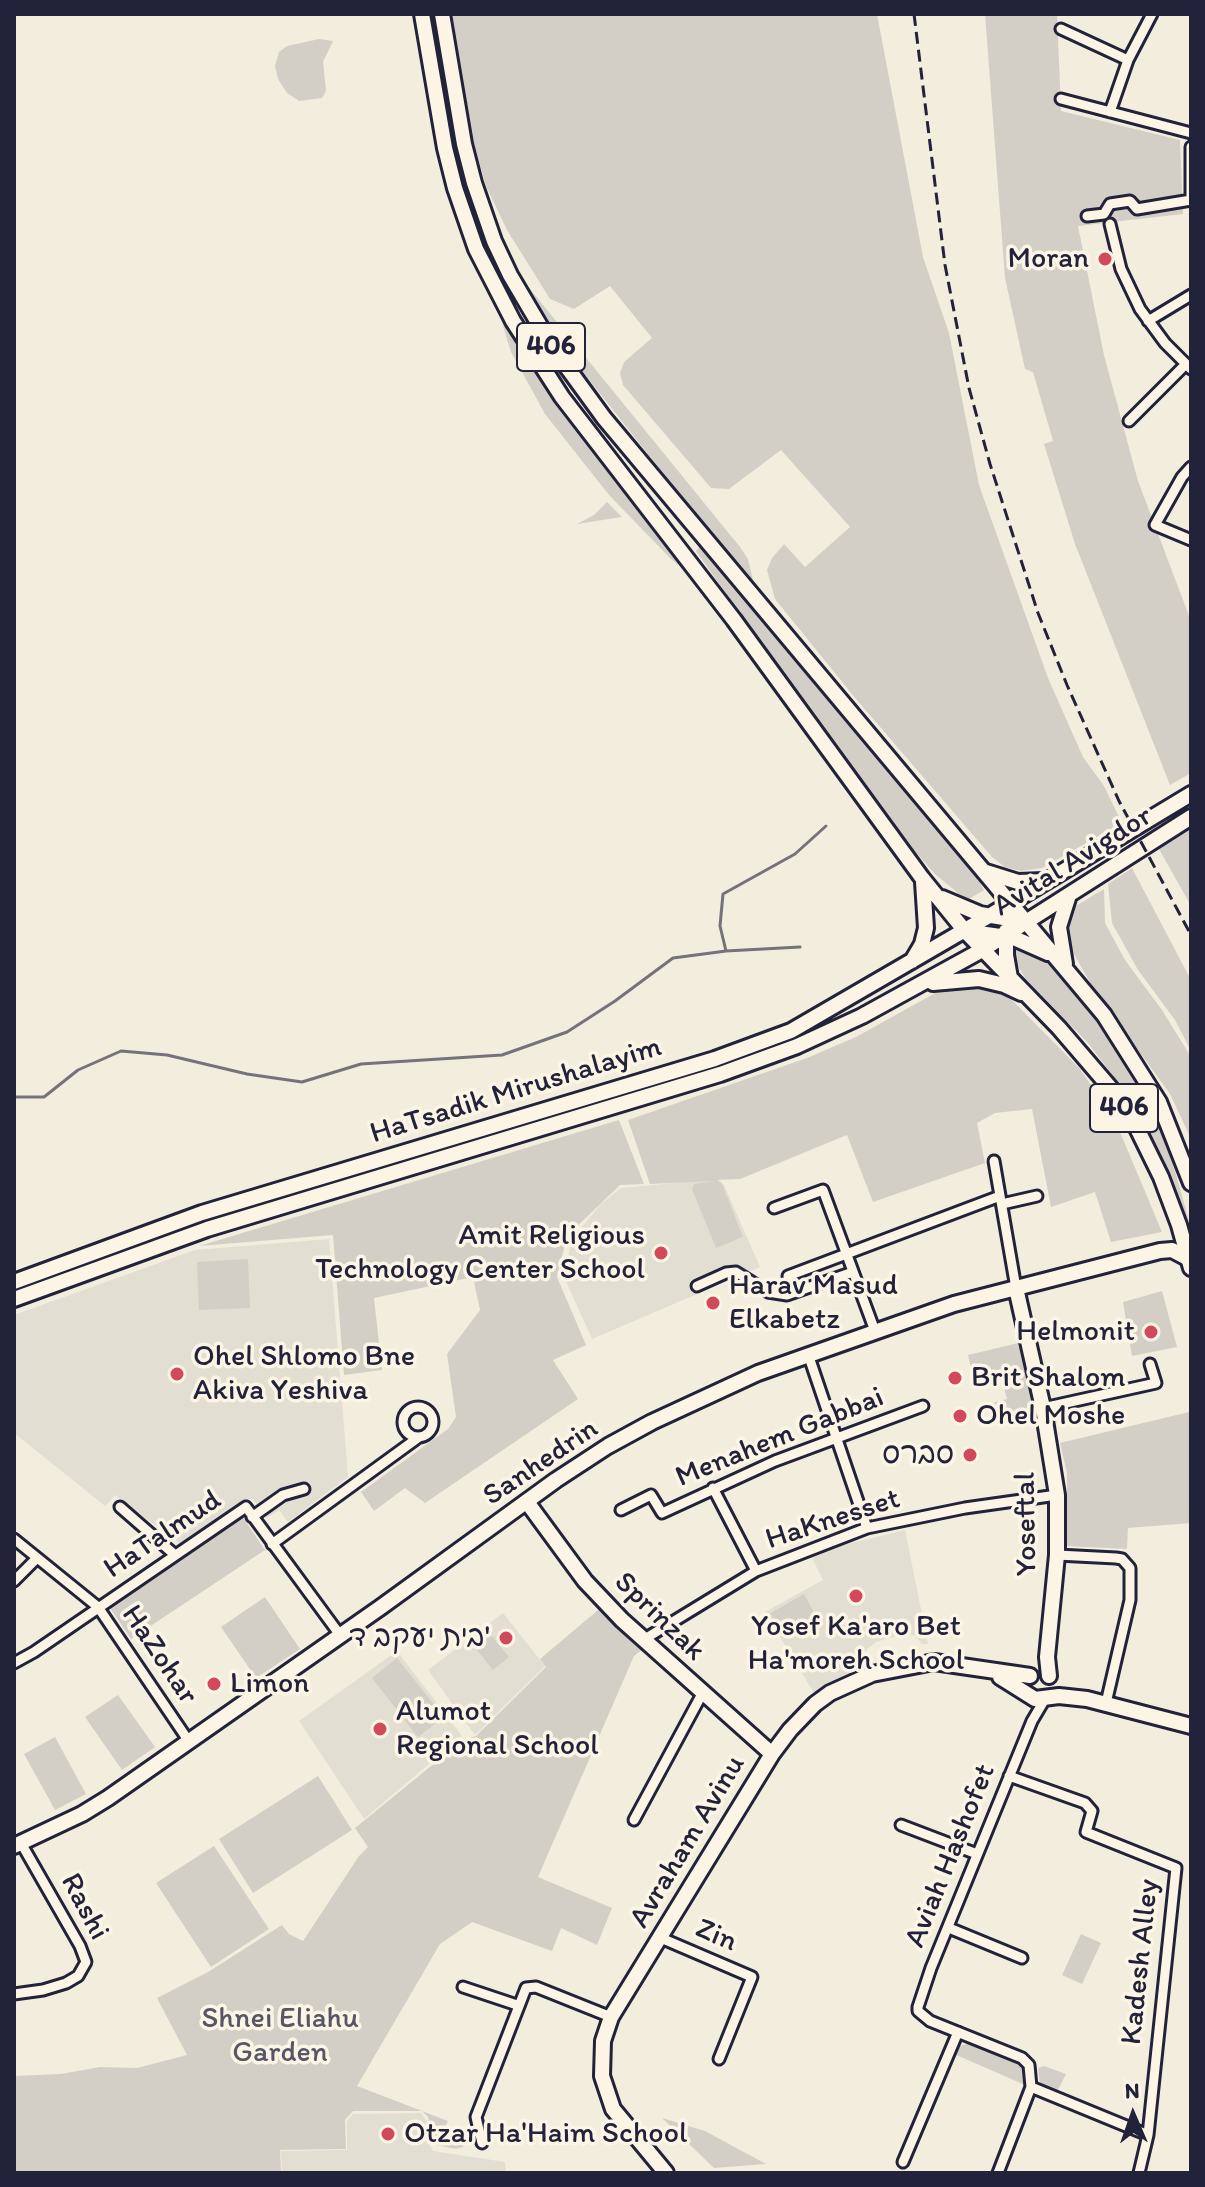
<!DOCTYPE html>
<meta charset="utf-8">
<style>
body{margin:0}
#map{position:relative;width:1205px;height:2187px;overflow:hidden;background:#f3edde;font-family:Itim,sans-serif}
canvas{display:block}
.frame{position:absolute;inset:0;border:16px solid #22223b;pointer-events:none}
.north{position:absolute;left:1093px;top:2075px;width:80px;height:80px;-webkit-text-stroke:6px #fcf5e5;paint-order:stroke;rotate:358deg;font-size:22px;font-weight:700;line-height:32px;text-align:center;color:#22223b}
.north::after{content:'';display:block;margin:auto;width:28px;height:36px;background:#22223b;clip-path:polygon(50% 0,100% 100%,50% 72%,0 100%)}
</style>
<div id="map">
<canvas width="1205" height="2187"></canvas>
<div class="frame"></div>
<div class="north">N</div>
</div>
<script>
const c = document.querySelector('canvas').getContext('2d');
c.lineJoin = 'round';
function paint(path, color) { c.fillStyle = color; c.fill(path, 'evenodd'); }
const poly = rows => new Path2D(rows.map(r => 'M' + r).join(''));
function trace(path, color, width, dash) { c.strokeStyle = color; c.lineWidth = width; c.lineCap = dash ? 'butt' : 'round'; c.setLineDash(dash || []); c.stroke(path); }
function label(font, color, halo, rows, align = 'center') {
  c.font = font + ' Itim,"Playpen Sans Hebrew",sans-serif'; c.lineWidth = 7; c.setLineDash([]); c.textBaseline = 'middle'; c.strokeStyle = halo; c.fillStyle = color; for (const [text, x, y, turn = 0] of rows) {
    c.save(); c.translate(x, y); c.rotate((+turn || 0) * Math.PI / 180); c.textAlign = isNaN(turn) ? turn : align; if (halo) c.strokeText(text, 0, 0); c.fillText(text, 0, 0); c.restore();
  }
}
paint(poly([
 [718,1179,724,1185,760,1267,592,1339,564,1277,572,1239,600,1205,621,1188],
 [329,1239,348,1477,288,1522,279,1510,267,1518,252,1498,180,1544,115,1495,105,1506,14,1433,14,1315,195,1250],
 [905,1530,928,1644,922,1644,915,1636,907,1633,876,1642,867,1649,856,1671,814,1693,765,1612,823,1580,812,1558,843,1545],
 [503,1613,545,1666,475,1735,428,1670],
 [397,1651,462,1736,364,1819,299,1721],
 [421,2113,429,2124,429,2144,433,2151,505,2162,506,2173,282,2173,281,2151,347,2150,347,2121,353,2114]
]), '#e3ded2');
paint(poly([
 [450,14,877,14,923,257,949,333,979,485,1048,678,1083,757,1104,786,1122,823,1042,868,1021,871,1005,867,992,857,856,699,775,599,767,570,772,558,784,544,805,567,850,527,781,450,729,489,711,488,623,385,620,373,624,362,652,338,610,286,574,309,550,299,507,230,486,186,470,130],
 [985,14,1057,14,1061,111,1180,140,1183,214,1078,226,1104,355,1138,481,1191,621,1191,773,1170,785,1075,544,1044,444,1053,441,1033,372,1025,369,1005,278],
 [319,39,333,41,323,62,326,91,322,98,299,101,287,93,278,79,275,66,279,52,287,46],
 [526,284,740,547,748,559,755,589,567,352],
 [499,313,568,419,691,576,670,558,609,495,545,414,511,352],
 [607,502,622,517,577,524,594,515],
 [699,547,821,686,975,874,984,890,969,899,959,894,935,874,913,849,792,687,696,551],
 [1191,829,1191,906,1159,849],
 [1132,868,1191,980,1191,1051,1175,1020,1138,970,1112,923,1108,884],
 [1104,889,1105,923,1125,960,1162,1010,1191,1057,1191,1139,1170,1094,1093,988,1065,938,1064,924,1074,907],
 [1010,942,1027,946,1052,966,1110,1037,1153,1111,1175,1171,1191,1228,1149,1130,1132,1101,1088,1043,1026,979,1019,968],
 [955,982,976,982,1005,993,1080,1069,1115,1120,1162,1232,1111,1242,1095,1192,1051,1207,1032,1109,995,1113,977,1123,985,1163,873,1202,847,1135,740,1179,717,1180,722,1184,743,1237,716,1248,692,1189,694,1184,716,1181,650,1184,628,1120,807,1058,856,1037],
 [619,1120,644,1184,620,1185,567,1236,557,1277,586,1345,553,1360,578,1399,425,1503,405,1488,374,1511,361,1492,448,1429,456,1417,447,1354,480,1310,473,1277,374,1298,382,1370,344,1375,333,1235,199,1246],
 [248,1259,250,1308,199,1310,197,1262],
 [1162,1291,1177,1347,1132,1356,1123,1302],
 [1018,1343,1035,1412,993,1423,989,1404,1007,1399,1000,1372,973,1378,968,1355],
 [1189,1412,1191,1523,1128,1528,1127,1549,1067,1546,1067,1473,1060,1443],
 [242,1516,265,1550,131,1639,108,1605],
 [804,1594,817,1618,783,1638,769,1614],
 [265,1597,300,1649,256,1678,221,1627],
 [604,1605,647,1646,634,1656,538,1877,612,1908,597,1945,561,1928,552,1951,472,1922,440,1944,357,2086,448,2121,440,2138,449,2141,451,2137,466,2139,463,2147,456,2149,436,2145,432,2141,428,2117,422,2111,353,2111,345,2120,346,2149,280,2150,281,2173,14,2173,14,2076,61,2074,100,2067,137,2068,187,2055,157,1998,208,1972,282,1925,289,1934,303,1941,359,1856,368,1847,355,1828,463,1740,476,1736,546,1667,540,1659],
 [490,1634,509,1657,493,1670,474,1646],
 [397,1658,444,1717,418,1737,372,1678],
 [118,1695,155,1747,122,1770,85,1717],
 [55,1737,86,1794,55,1810,24,1754],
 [318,1776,352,1830,253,1893,219,1839],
 [214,1846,269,1929,211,1967,156,1883],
 [1081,1934,1101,1943,1082,1984,1062,1975],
 [971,2043,1019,2064,1026,2073,1025,2085,954,2054,959,2046],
 [1044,2066,1066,2074,1057,2092,1040,2085,1038,2068],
 [662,2118,705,2131,766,2164,714,2168]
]), '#d4cfc6');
trace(poly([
 [726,951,720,926,723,894,795,854,826,826],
 [14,1097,44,1097,78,1070,121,1051,167,1055,247,1074,302,1082,361,1064,502,1055,567,1032,615,1001,673,958,726,951,800,947]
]), '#75727b', 3);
const street = poly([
 [1061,29,1128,60],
 [1061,99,1191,133],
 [1110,112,1128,60,1152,14],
 [1191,147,1191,198],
 [1087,216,1104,214,1110,204,1130,201,1137,209,1191,200],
 [1110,224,1121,269,1140,309,1165,343,1191,369],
 [1148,321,1191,295],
 [1129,421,1186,364],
 [1191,467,1182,477,1155,525,1191,540],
 [994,1161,1016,1288],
 [1002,1204,1037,1196],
 [774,1208,823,1190,875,1331],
 [788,1276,1000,1196],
 [697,1286,726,1273,736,1272,768,1292,787,1295,853,1272],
 [808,1354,867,1528],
 '403 1422a15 15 0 1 1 30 0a15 15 0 1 1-30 0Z',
 [1043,1408,1156,1383,1150,1364],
 [713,1488,756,1571],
 [120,1507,175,1555],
 [621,1510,651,1495,662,1513,775,1461,923,1406],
 [252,1517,283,1495,304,1489],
 [14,1539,98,1607,188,1740],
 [272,1544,419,1437],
 [1057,1555,1116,1558,1122,1559,1130,1568,1130,1600,1106,1703],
 [14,1581,37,1558],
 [643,1640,756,1571,867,1528,965,1508,1057,1495],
 [14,1663,34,1652,246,1507,340,1635],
 [1009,1776,1085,1803,1092,1811,1086,1832,1176,1868,1148,2135,1139,2173],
 [634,1820,702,1694],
 [901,1825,977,1854],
 [949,1928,1022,1958],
 [661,1938,752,1977,719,2059],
 [463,1987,517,2005],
 [14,1994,43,1990,66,1983,78,1976,86,1962,80,1946,21,1843],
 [1031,2087,1148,2135],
 [482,2143,476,2117,526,1988,536,1987,611,2017],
 [903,2162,958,2032],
 [998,2173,1031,2087,1029,2065,1022,2058,930,2021,918,2011,918,2007,931,1968,1032,1721,1045,1699]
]);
const secondary = poly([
 [1016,1288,1043,1408,1057,1495,1057,1555,1047,1657,1049,1676],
 [527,1502,585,1581,622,1620,772,1754],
 [1000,1677,1035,1699,1059,1696,1087,1699,1191,1726],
 [14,1846,82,1814,108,1798,381,1607,556,1480,608,1446,652,1422,758,1373,954,1304,1160,1251,1172,1250,1189,1259],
 [666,2173,613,2109,602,2076,603,2041,611,2017,772,1754,790,1730,815,1704,830,1693,872,1674,934,1662,1030,1676]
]);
const primary = poly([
 [422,14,445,148,455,188,476,249,513,321,562,397,734,620,922,878,965,931,1059,1028,1113,1091,1133,1120,1161,1177,1179,1225,1191,1268],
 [442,14,464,144,474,183,494,241,510,275,553,348,604,418,1104,1015,1159,1102,1191,1183],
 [986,872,1018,882,1044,881],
 [942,898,980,914,1027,922],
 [965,931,1014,938,1048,953],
 [1006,931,1006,955,1010,978],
 [912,961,922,944,926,928,923,882],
 [1065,964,1059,927,1069,895],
 [933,983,979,979,1004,985,1021,993],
 [14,1282,202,1213,715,1059,791,1031,989,916,1191,794],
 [14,1299,207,1229,720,1074,797,1046,862,1016,982,950,1191,817]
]);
trace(street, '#22223b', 15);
trace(secondary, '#22223b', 20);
trace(primary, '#22223b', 20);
trace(street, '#fcf5e5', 9);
trace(secondary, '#fcf5e5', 14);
trace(primary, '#fcf5e5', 14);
trace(poly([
 [914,14,945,265,969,388,990,464,1038,613,1067,685,1119,801,1191,935]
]), '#22223b', 3, [12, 6]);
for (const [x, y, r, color] of [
 [1105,259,8,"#d1495b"],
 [661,1253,8,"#d1495b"],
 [713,1303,8,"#d1495b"],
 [1151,1332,8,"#d1495b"],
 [177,1374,8,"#d1495b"],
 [955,1378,8,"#d1495b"],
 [960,1416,8,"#d1495b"],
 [970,1455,8,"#d1495b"],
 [856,1596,8,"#d1495b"],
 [506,1638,8,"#d1495b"],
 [214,1684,8,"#d1495b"],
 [380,1729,8,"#d1495b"],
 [388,2134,8,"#d1495b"]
]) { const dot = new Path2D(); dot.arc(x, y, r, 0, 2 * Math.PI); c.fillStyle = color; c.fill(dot); trace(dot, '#fcf5e5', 3); }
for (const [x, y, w] of [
 [551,347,68],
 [1124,1108,68]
]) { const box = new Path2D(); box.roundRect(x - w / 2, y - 24, w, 48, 6); c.fillStyle = '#fcf5e5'; c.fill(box); trace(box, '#22223b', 2); }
label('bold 28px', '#22223b', null, [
 ["406",551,347],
 ["406",1124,1108]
]);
label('30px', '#22223b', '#fcf5e5', [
 ["Moran",1089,259,"right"],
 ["Amit Religious",645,1236,"right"],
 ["Technology Center School",645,1270,"right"],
 ["Harav Masud",729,1286],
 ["Elkabetz",729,1320],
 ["Helmonit",1135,1332,"right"],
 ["Ohel Shlomo Bne",193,1357],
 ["Akiva Yeshiva",193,1391],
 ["Brit Shalom",971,1378],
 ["Ohel Moshe",976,1416],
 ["סברס",954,1455,"right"],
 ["Yosef Ka'aro Bet",856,1627,"center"],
 ["Ha'moreh School",856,1661,"center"],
 ["בית יעקב ד'",490,1638,"right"],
 ["Limon",230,1684],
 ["Alumot",396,1712],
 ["Regional School",396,1746],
 ["Otzar Ha'Haim School",404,2134]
], 'left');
label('30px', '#22223b', '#fcf5e5', [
 ["Avital Avigdor",1073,862,-32],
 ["HaTsadik Mirushalayim",516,1091,-17],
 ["Menahem Gabbai",780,1438,-22],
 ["Sanhedrin",541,1463,-34],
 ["HaKnesset",833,1520,-18],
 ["Yoseftal",1027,1524,-91],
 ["HaTalmud",163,1535,-34],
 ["Sprinzak",659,1617,44],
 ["HaZohar",159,1655,56],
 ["Avraham Avinu",688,1842,-59],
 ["Aviah Hashofet",951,1856,-68],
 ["Rashi",84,1907,62],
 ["Zin",716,1936,23],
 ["Kadesh Alley",1141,1962,-84]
]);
label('30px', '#575665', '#fcf5e5', [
 ["Shnei Eliahu",280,2019],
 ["Garden",280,2053]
]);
</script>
